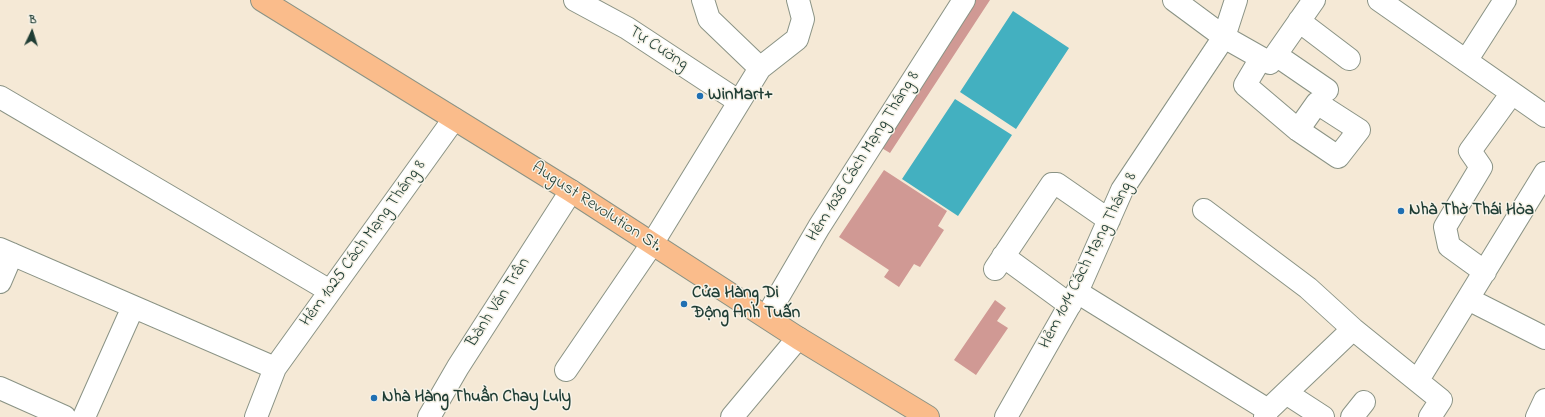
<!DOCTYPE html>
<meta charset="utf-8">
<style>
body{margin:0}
#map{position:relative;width:1545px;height:417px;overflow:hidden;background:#f5e9d6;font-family:"Indie Flower",sans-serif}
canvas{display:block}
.north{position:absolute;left:12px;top:12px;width:40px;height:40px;-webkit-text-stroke:3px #f7f3e8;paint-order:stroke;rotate:4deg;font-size:11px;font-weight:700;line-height:16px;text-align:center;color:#1f3d34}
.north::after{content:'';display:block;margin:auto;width:14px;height:18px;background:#1f3d34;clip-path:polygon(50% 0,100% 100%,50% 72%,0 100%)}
</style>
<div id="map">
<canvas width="1545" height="417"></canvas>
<div class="north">B</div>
</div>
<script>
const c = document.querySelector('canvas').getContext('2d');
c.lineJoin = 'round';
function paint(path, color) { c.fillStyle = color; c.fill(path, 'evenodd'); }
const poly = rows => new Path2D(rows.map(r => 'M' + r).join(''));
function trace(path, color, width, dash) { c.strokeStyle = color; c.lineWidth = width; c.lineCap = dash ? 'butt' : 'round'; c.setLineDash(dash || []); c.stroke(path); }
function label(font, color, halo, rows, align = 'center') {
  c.font = font + ' "Indie Flower",sans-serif'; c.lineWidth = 3; c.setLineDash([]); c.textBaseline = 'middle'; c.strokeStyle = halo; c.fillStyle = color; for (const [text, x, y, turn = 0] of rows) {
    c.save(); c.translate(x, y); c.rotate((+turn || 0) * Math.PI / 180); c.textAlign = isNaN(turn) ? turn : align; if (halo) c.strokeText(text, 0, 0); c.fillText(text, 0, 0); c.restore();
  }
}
paint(poly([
 [1013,11,1069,48,1016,129,960,92],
 [955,99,1012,135,958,216,902,179]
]), '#43b0c0');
paint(poly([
 [976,0,990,0,890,153,880,147],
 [884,170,947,211,938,226,944,230,920,267,914,264,899,287,884,277,889,270,839,237],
 [995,300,1006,308,997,321,1008,328,976,375,954,360]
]), '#d09994');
const minor = poly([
 [575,0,627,28,738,101],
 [703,0,709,19,760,68],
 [1174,0,1224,37,1236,0],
 [1379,0,1545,116],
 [1299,21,1349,59],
 [1276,55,1327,90],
 [1261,58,1245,85,1298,130,1338,157,1359,130,1317,103,1298,130],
 [1466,61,1505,0],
 [0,97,330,291],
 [1204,210,1308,288,1353,329,1268,410,1265,417],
 [0,249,275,368],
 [1003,256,1070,305],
 [995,269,1052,184,1057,184,1109,220],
 [1485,272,1449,246,1445,227,1481,167,1470,151,1512,93],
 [0,282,12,254],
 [1077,292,1268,410],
 [1468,299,1545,338],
 [767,316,819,227,964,0],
 [1353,329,1441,400,1430,417],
 [566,370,652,244,760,68,797,39,803,19,798,0],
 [1418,380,1545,173],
 [0,388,65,417],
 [1286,393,1323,417],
 [84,417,133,307],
 [256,417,275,368,454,119],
 [429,417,458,367,571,191],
 [732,417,798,338],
 [1006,417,1077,292,1122,190,1224,37,1270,63,1314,0],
 [1352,417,1364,402],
 [1537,417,1545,400]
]);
const major = poly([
 [262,0,571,191,798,338,928,417]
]);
trace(minor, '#8a9385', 24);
trace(major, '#8a9385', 24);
trace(minor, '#fff', 22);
trace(major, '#fabc8b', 22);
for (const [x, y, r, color] of [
 [700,96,4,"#1f6fb2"],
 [1401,211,4,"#1f6fb2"],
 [684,304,4,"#1f6fb2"],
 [374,398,4,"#1f6fb2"]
]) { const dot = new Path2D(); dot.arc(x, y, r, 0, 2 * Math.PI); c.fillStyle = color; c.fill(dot); trace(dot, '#f7f3e8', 1.5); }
label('17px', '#1f3d34', '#f7f3e8', [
 ["Tự Cường",658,49,33],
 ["Hẻm 1036 Cách Mạng Tháng 8",864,157,-58],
 ["August Revolution St.",596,208,33],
 ["Hẻm 1025 Cách Mạng Tháng 8",364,244,-54],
 ["Hẻm 1014 Cách Mạng Tháng 8",1089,261,-63],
 ["Bành Văn Trân",499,303,-57]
]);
label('bold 17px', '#1f3d34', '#f7f3e8', [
 ["WinMart+",708,96],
 ["Nhà Thờ Thái Hòa",1409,211],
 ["Cửa Hàng Di",692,294],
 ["Động Anh Tuấn",692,314],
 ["Nhà Hàng Thuần Chay Luly",382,398]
], 'left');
</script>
